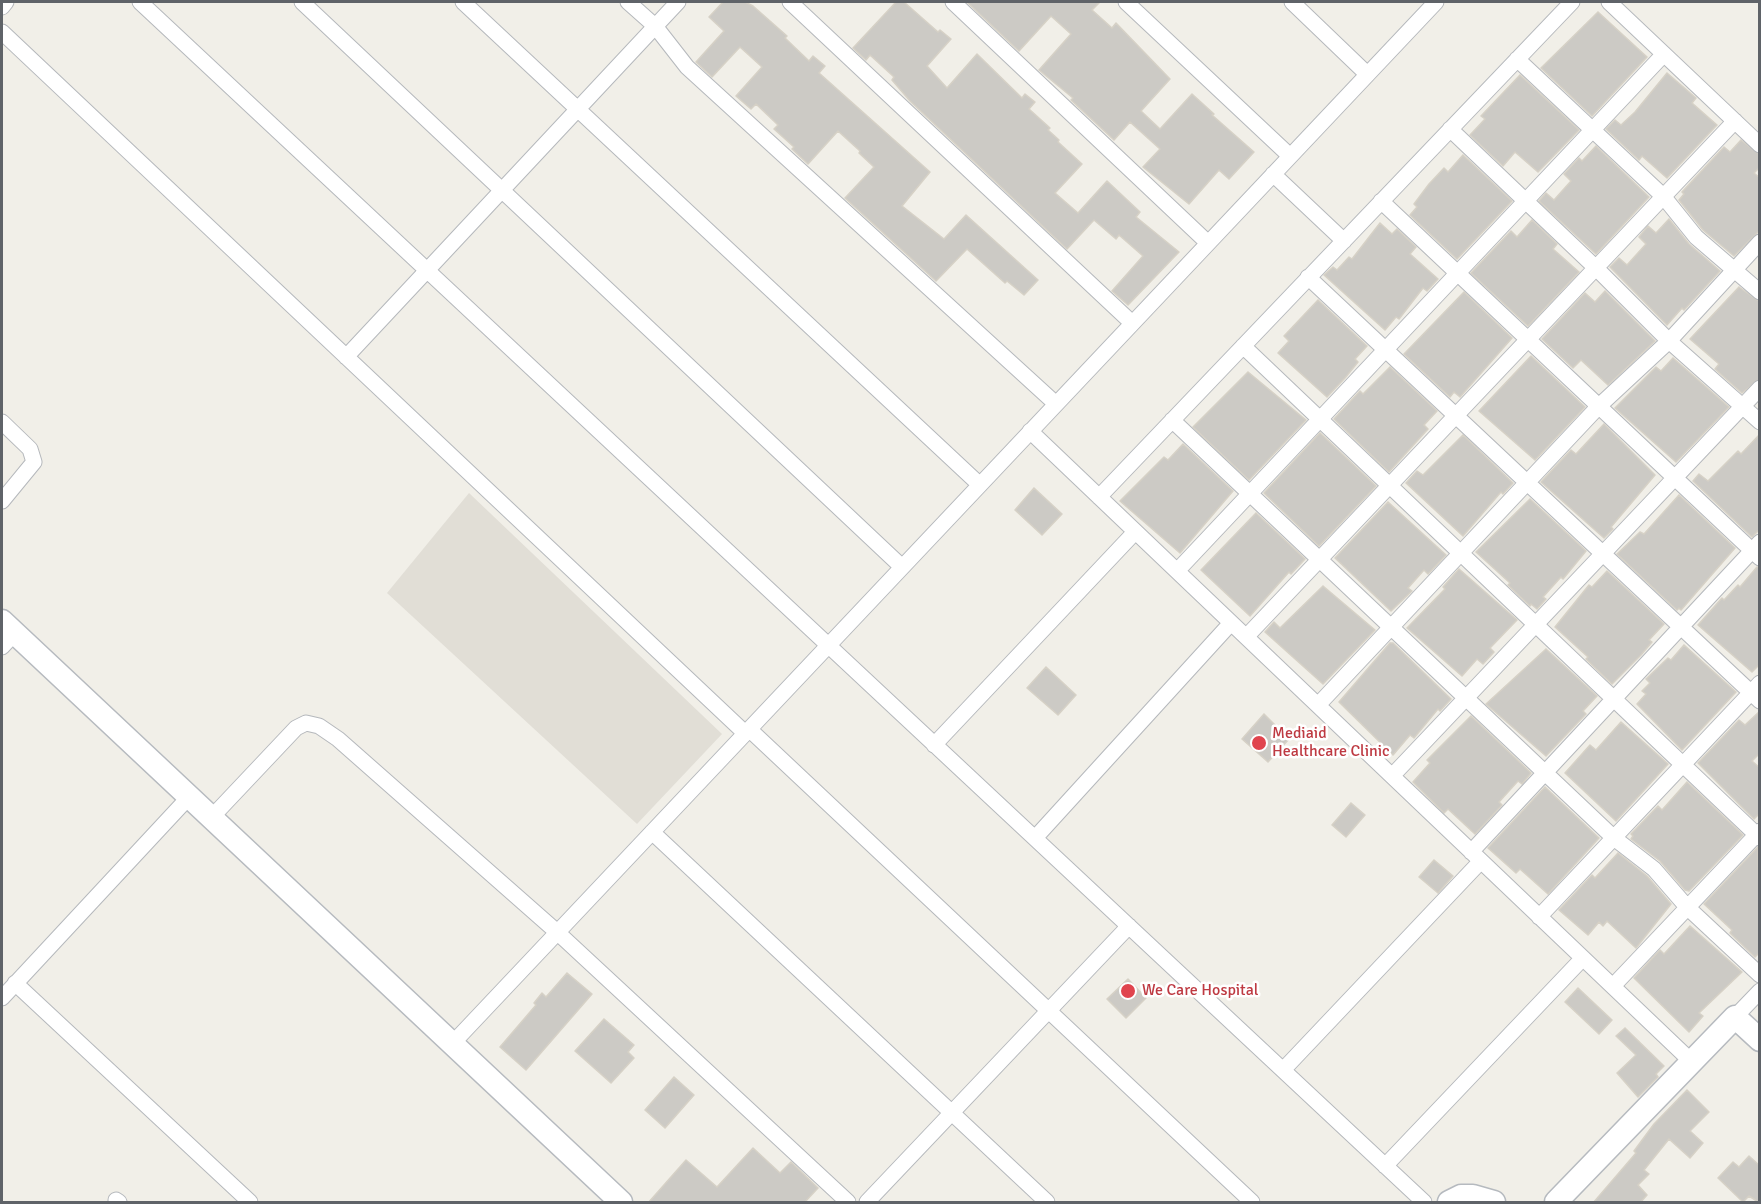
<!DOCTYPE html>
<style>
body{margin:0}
#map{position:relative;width:1761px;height:1204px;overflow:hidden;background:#f1efe8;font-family:Signika,sans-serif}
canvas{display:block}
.frame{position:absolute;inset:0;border:3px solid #5f6368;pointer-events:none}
</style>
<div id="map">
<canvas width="1761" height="1204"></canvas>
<div class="frame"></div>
</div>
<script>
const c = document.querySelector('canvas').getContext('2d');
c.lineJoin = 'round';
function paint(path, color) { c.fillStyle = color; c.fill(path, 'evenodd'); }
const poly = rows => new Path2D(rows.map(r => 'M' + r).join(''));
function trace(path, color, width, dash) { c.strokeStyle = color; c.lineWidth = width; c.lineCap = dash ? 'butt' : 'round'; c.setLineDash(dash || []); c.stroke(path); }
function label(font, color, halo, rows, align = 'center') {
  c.font = font + ' Signika,sans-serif'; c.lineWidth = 5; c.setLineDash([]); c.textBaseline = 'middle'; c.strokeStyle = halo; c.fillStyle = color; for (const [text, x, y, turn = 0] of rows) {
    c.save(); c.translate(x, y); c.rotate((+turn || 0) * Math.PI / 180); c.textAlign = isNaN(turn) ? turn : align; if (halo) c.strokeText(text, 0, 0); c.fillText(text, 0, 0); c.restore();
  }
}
paint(poly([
 [469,493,722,734,637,824,387,593]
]), '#e1ded6');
const building = poly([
 [723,2,745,2,753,6,787,36,785,38,809,61,813,56,825,66,819,73,930,172,902,206,944,239,966,215,1038,280,1024,295,1007,281,1005,283,967,249,936,281,845,198,874,167,859,153,860,151,838,131,808,164,792,149,794,147,774,129,778,125,756,104,751,109,736,96,762,67,740,47,712,77,696,62,724,31,709,17,723,2],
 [896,2,904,2,938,32,940,30,951,39,927,66,947,88,977,54,1022,98,1025,94,1035,102,1029,109,1050,128,1048,130,1059,140,1058,142,1082,164,1055,193,1078,213,1107,181,1140,212,1136,217,1179,252,1128,305,1112,291,1143,256,1119,235,1116,239,1094,220,1067,249,910,101,892,80,894,77,870,55,866,60,853,48,896,2],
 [967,2,1100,2,1092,10,1112,28,1116,23,1170,79,1141,111,1160,129,1192,94,1214,114,1212,115,1254,152,1229,179,1219,170,1189,204,1143,167,1160,149,1130,122,1114,140,1071,100,1073,98,1039,70,1071,34,1051,16,1019,51,967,2],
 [1598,12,1647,57,1592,116,1541,68,1598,12],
 [1667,73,1696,98,1692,103,1717,125,1667,178,1642,156,1639,160,1606,129,1615,120,1621,125,1635,112,1667,73],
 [1520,75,1579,130,1538,172,1515,152,1503,166,1470,135,1485,119,1481,116,1520,75],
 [1741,140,1760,155,1760,167,1754,173,1760,178,1760,230,1734,256,1703,230,1679,200,1684,194,1682,192,1724,147,1730,152,1741,140],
 [1596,146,1649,197,1596,254,1539,201,1546,193,1554,200,1571,181,1564,174,1579,158,1582,161,1596,146],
 [1463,155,1512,201,1457,259,1410,215,1417,207,1414,204,1429,184,1444,168,1448,172,1463,155],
 [1669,219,1689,244,1720,271,1684,310,1682,308,1667,325,1610,267,1619,258,1627,265,1646,244,1639,237,1648,226,1656,233,1669,219],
 [1532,220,1557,244,1553,249,1579,272,1528,326,1471,273,1511,231,1517,237,1532,220],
 [1380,223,1392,234,1397,229,1416,247,1410,254,1438,279,1427,291,1423,288,1399,319,1396,317,1385,330,1324,275,1333,267,1337,270,1349,257,1352,259,1380,223],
 [1739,287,1760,302,1760,379,1742,393,1715,369,1719,364,1690,339,1739,287],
 [1605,291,1655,341,1608,385,1581,360,1573,368,1542,339,1585,293,1595,302,1605,291],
 [1464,292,1512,338,1460,397,1454,392,1450,397,1404,354,1464,292],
 [1318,300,1367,346,1355,359,1358,362,1345,378,1327,397,1278,353,1289,341,1284,336,1318,300],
 [1531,356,1585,407,1535,460,1479,411,1531,356],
 [1673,358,1729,407,1676,462,1615,408,1656,367,1661,371,1673,358],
 [1390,367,1437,411,1424,425,1428,429,1389,472,1334,419,1360,391,1363,394,1390,367],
 [1248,372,1306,420,1249,480,1193,427,1248,372],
 [1604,424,1655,475,1611,527,1613,529,1604,538,1541,482,1571,450,1576,454,1604,424],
 [1320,433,1376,486,1319,546,1264,493,1320,433],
 [1760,434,1760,529,1752,537,1693,481,1699,474,1708,481,1738,451,1741,454,1760,434],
 [1463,435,1513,483,1503,494,1501,492,1463,536,1406,483,1417,471,1423,475,1463,435],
 [1183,444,1233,491,1180,553,1120,501,1164,457,1168,460,1183,444],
 [1034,488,1062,514,1042,535,1015,510,1034,488],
 [1679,495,1735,548,1681,610,1679,608,1677,610,1617,554,1640,532,1644,534,1679,495],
 [1530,499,1586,551,1563,579,1561,577,1543,597,1546,599,1537,609,1531,604,1530,606,1508,585,1510,583,1476,552,1530,499],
 [1388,502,1446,555,1428,574,1424,570,1408,588,1412,591,1391,611,1335,558,1388,502],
 [1256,513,1305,559,1291,574,1289,572,1250,616,1201,570,1256,513],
 [1757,567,1760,568,1760,664,1752,672,1698,625,1722,598,1724,600,1738,585,1740,587,1757,567],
 [1459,569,1517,620,1490,648,1494,652,1483,664,1477,659,1462,676,1407,628,1445,589,1443,587,1459,569],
 [1607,571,1664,624,1649,640,1652,642,1641,655,1612,684,1586,659,1588,657,1555,627,1589,585,1592,587,1607,571],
 [1323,586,1375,630,1323,684,1265,632,1274,622,1280,628,1323,586],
 [1390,643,1393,643,1451,699,1440,711,1438,709,1414,738,1410,735,1393,755,1339,702,1390,643],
 [1684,645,1736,692,1682,750,1637,704,1646,694,1642,691,1650,683,1646,679,1668,658,1671,660,1684,645],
 [1546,649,1597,696,1583,711,1586,714,1546,756,1486,704,1546,649],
 [1046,667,1076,695,1058,715,1027,688,1046,667],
 [1760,711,1760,753,1752,761,1760,768,1760,813,1754,819,1698,763,1739,720,1745,725,1760,711],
 [1264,714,1289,739,1268,762,1242,739,1264,714],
 [1471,716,1531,773,1522,784,1518,781,1499,802,1502,805,1475,834,1448,809,1444,813,1413,782,1430,763,1427,760,1471,716],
 [1621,722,1668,764,1616,821,1565,773,1590,745,1596,750,1621,722],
 [1687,782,1743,835,1689,891,1685,890,1660,861,1631,839,1633,836,1631,834,1658,806,1662,810,1687,782],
 [1545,787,1599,838,1548,894,1520,869,1516,873,1488,848,1545,787],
 [1351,803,1365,815,1346,837,1332,825,1351,803],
 [1758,847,1760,952,1755,957,1730,933,1732,930,1704,904,1758,847],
 [1618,853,1647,876,1671,904,1636,948,1607,921,1603,926,1599,922,1588,935,1559,910,1592,875,1595,878,1618,853],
 [1434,860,1453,876,1438,893,1419,877,1434,860],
 [1690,926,1742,972,1699,1013,1703,1016,1689,1032,1634,978,1660,950,1664,954,1690,926],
 [567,973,592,994,526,1070,500,1047,536,1005,534,1003,542,993,546,997,567,973],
 [1128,979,1146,998,1126,1018,1107,999,1128,979],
 [1578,988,1612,1020,1599,1034,1565,1002,1578,988],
 [604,1019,634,1045,628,1052,634,1058,611,1083,575,1051,604,1019],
 [1625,1028,1664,1066,1656,1074,1658,1077,1638,1097,1617,1073,1636,1055,1616,1036,1625,1028],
 [674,1077,694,1095,665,1128,645,1110,674,1077],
 [1687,1090,1709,1112,1690,1131,1703,1143,1690,1158,1669,1139,1644,1170,1649,1174,1638,1185,1647,1195,1640,1203,1593,1203,1636,1153,1634,1151,1654,1124,1687,1090],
 [753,1148,780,1173,791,1162,818,1188,804,1203,648,1203,686,1160,717,1187,753,1148],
 [1749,1156,1760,1166,1760,1203,1749,1196,1743,1202,1718,1178,1733,1162,1739,1167,1749,1156]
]);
paint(building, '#cccac5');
trace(building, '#d6d1c6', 1.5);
const street = poly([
 [140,2,1424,1202],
 [302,2,902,567],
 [463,2,980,485],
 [628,2,655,26,687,67,1056,404],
 [790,2,1132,323],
 [953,2,1208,243],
 [1126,2,1290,156],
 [1292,2,1367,74],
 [1609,2,1760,145],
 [2,7,6,2],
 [2,32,745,733],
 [1517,59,1663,196,1696,237,1760,292],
 [1450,129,1596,268,1669,341,1760,422],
 [1273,174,1344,241],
 [1381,201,1760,558],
 [1308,277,1760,701],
 [1243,346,1760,838],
 [346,357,678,2],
 [1172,420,1614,838,1654,869,1687,907,1760,975],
 [2,422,30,449,34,462,2,501],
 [1030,431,1692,1062],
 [1099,497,1572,2],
 [1177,571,1664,54],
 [1246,637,1735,121],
 [2,647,15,633],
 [1318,705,1599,406,1669,341,1760,242],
 [749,729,1252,1202],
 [934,745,1135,532],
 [1392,776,1760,388],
 [211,818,296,728,306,723,319,726,338,739,557,932,848,1202],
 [652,832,1047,1202],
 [1035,838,1231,623],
 [1471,852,1760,542],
 [1539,917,1760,683],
 [15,983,250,1202],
 [1613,986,1760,831],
 [2,998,189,797],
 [1735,1017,1760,991],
 [452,1044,1436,2],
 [1283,1070,1481,861],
 [1385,1166,1583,958],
 [116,1200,119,1202],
 [867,1202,1129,926]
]);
const secondary = poly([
 [2,621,621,1202],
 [1449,1202,1461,1196,1473,1196,1494,1202],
 [1556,1202,1735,1017,1760,1040]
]);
trace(street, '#b5b8bc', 17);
trace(secondary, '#b6babf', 25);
trace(street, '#fff', 15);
trace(secondary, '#fff', 22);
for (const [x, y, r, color] of [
 [1259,743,8,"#e0444e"],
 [1128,991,8,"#e0444e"]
]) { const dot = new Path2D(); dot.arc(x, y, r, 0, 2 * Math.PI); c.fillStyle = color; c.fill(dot); trace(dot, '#fff', 2); }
label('16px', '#be3a42', '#fff', [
 ["Mediaid",1272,734],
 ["Healthcare Clinic",1272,752],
 ["We Care Hospital",1142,991]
], 'left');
</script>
